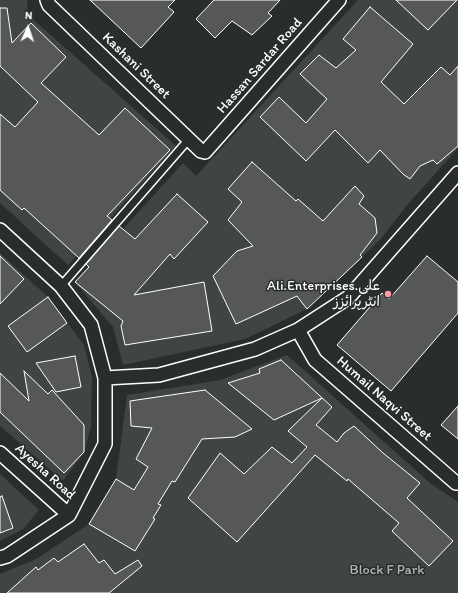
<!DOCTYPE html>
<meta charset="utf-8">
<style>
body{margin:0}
#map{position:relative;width:458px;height:593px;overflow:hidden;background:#2a2d2e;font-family:Itim,sans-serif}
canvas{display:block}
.north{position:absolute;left:8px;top:8px;width:40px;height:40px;-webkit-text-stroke:3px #2a2d2e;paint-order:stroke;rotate:3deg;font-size:11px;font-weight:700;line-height:16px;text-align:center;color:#fff}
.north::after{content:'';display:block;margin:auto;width:14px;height:18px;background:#fff;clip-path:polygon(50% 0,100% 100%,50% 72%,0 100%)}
</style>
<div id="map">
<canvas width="458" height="593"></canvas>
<div class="north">N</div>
</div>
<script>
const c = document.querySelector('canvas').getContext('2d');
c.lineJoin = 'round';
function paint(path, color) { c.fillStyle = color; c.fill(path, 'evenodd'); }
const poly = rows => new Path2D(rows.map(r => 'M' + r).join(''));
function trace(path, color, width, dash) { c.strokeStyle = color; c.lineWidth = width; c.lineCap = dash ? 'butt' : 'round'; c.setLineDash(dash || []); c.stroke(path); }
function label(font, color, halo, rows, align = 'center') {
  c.font = font + ' Itim,"Playpen Sans Arabic",sans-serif'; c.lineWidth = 3; c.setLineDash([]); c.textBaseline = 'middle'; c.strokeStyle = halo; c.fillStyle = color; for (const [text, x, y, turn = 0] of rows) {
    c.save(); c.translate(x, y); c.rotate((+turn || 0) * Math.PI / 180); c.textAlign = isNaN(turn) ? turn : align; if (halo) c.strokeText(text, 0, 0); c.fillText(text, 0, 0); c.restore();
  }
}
paint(poly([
 [0,0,27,0,28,15,176,146,68,265,0,203],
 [358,0,458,0,458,148,408,204,379,241,307,309,245,339,123,365,113,327,75,282,183,163,196,176],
 [0,253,48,297,84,345,92,377,91,427,84,452,63,481,0,426],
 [287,355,430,483,458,502,458,593,0,593,0,574,36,559,89,524,116,479,127,395,220,380],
 [0,474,39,510,23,529,0,541]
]), '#414445');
const building = poly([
 [90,0,175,0,168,7,174,12,141,48,90,0],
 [214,0,280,0,268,13,272,16,252,35,232,21,215,38,196,19,214,0],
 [396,0,457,0,428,30,396,0],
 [370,7,413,44,381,82,404,104,441,67,450,75,458,66,458,146,437,164,433,160,420,166,410,179,403,174,380,150,368,163,335,130,306,161,260,117,279,97,306,123,327,99,300,74,319,55,336,68,356,50,343,39,370,7],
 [0,8,7,8,12,43,31,23,66,57,41,83,99,135,125,108,170,150,107,216,112,220,79,258,24,208,22,210,0,190,0,114,15,127,38,102,0,66,0,8],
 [252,162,296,201,298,199,323,221,355,186,364,196,359,204,375,218,377,233,360,255,362,257,307,309,297,296,236,324,213,276,237,251,253,246,228,220,242,202,228,189,252,162],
 [177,194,208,222,174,259,170,254,134,295,204,282,212,331,125,345,121,326,123,321,75,282,89,267,86,264,119,226,135,239,177,194],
 [0,256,24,279,0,304,0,256],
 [427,256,458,282,458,313,391,391,337,345,382,293,389,299,427,256],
 [48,297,67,323,27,352,8,326,48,297],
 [75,356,81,387,56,392,36,363,75,356],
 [281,360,332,407,316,425,337,442,344,433,354,426,383,453,420,483,407,498,453,541,429,566,392,531,399,523,348,479,347,481,315,455,237,542,188,498,220,453,244,474,272,447,292,463,307,447,288,431,322,398,274,420,228,383,260,373,259,369,281,360],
 [24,371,48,394,52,390,84,425,84,452,64,473,0,412,0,373,29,401,24,371],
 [205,390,252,429,235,437,202,439,175,482,172,481,158,504,161,505,153,518,155,519,135,551,89,524,116,479,134,490,148,467,136,459,152,428,131,426,130,401,205,390],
 [458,406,458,439,441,425,458,406],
 [2,496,13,528,0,533,0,497,2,496],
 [84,544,99,563,104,560,115,574,138,560,142,566,109,593,7,593,36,567,38,570,54,558,58,562,84,544]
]);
paint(building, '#555758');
trace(building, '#fff', 1);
const lane = poly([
 [61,286,189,139]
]);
const street = poly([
 [47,0,49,5,201,151,205,152,339,0],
 [0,230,61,286,91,325,105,378,105,444,69,515],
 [298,330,315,360,456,483,458,483],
 [105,378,159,375,255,349,298,330,349,297,458,173],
 [0,453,69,515],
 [0,558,7,556,69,515]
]);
trace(lane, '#fff', 10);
trace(street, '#fff', 16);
trace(lane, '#2a2d2e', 7);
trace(street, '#2a2d2e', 13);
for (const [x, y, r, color] of [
 [388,294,4,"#ff9aa2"]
]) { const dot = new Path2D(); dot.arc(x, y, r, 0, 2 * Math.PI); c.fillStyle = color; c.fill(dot); trace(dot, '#2a2d2e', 1.5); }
label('14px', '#fff', '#2a2d2e', [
 ["Kashani Street",136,66,44],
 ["Hassan Sardar Road",260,66,-49],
 ["Humail Naqvi Street",384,399,41],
 ["Ayesha Road",45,472,42]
]);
label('14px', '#fff', '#2a2d2e', [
 ["Ali.Enterprises.علی",380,286],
 ["انٹرپرائزز",380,302]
], 'right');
label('14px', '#b3b4b5', '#2a2d2e', [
 ["Block F Park",387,570]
]);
</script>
